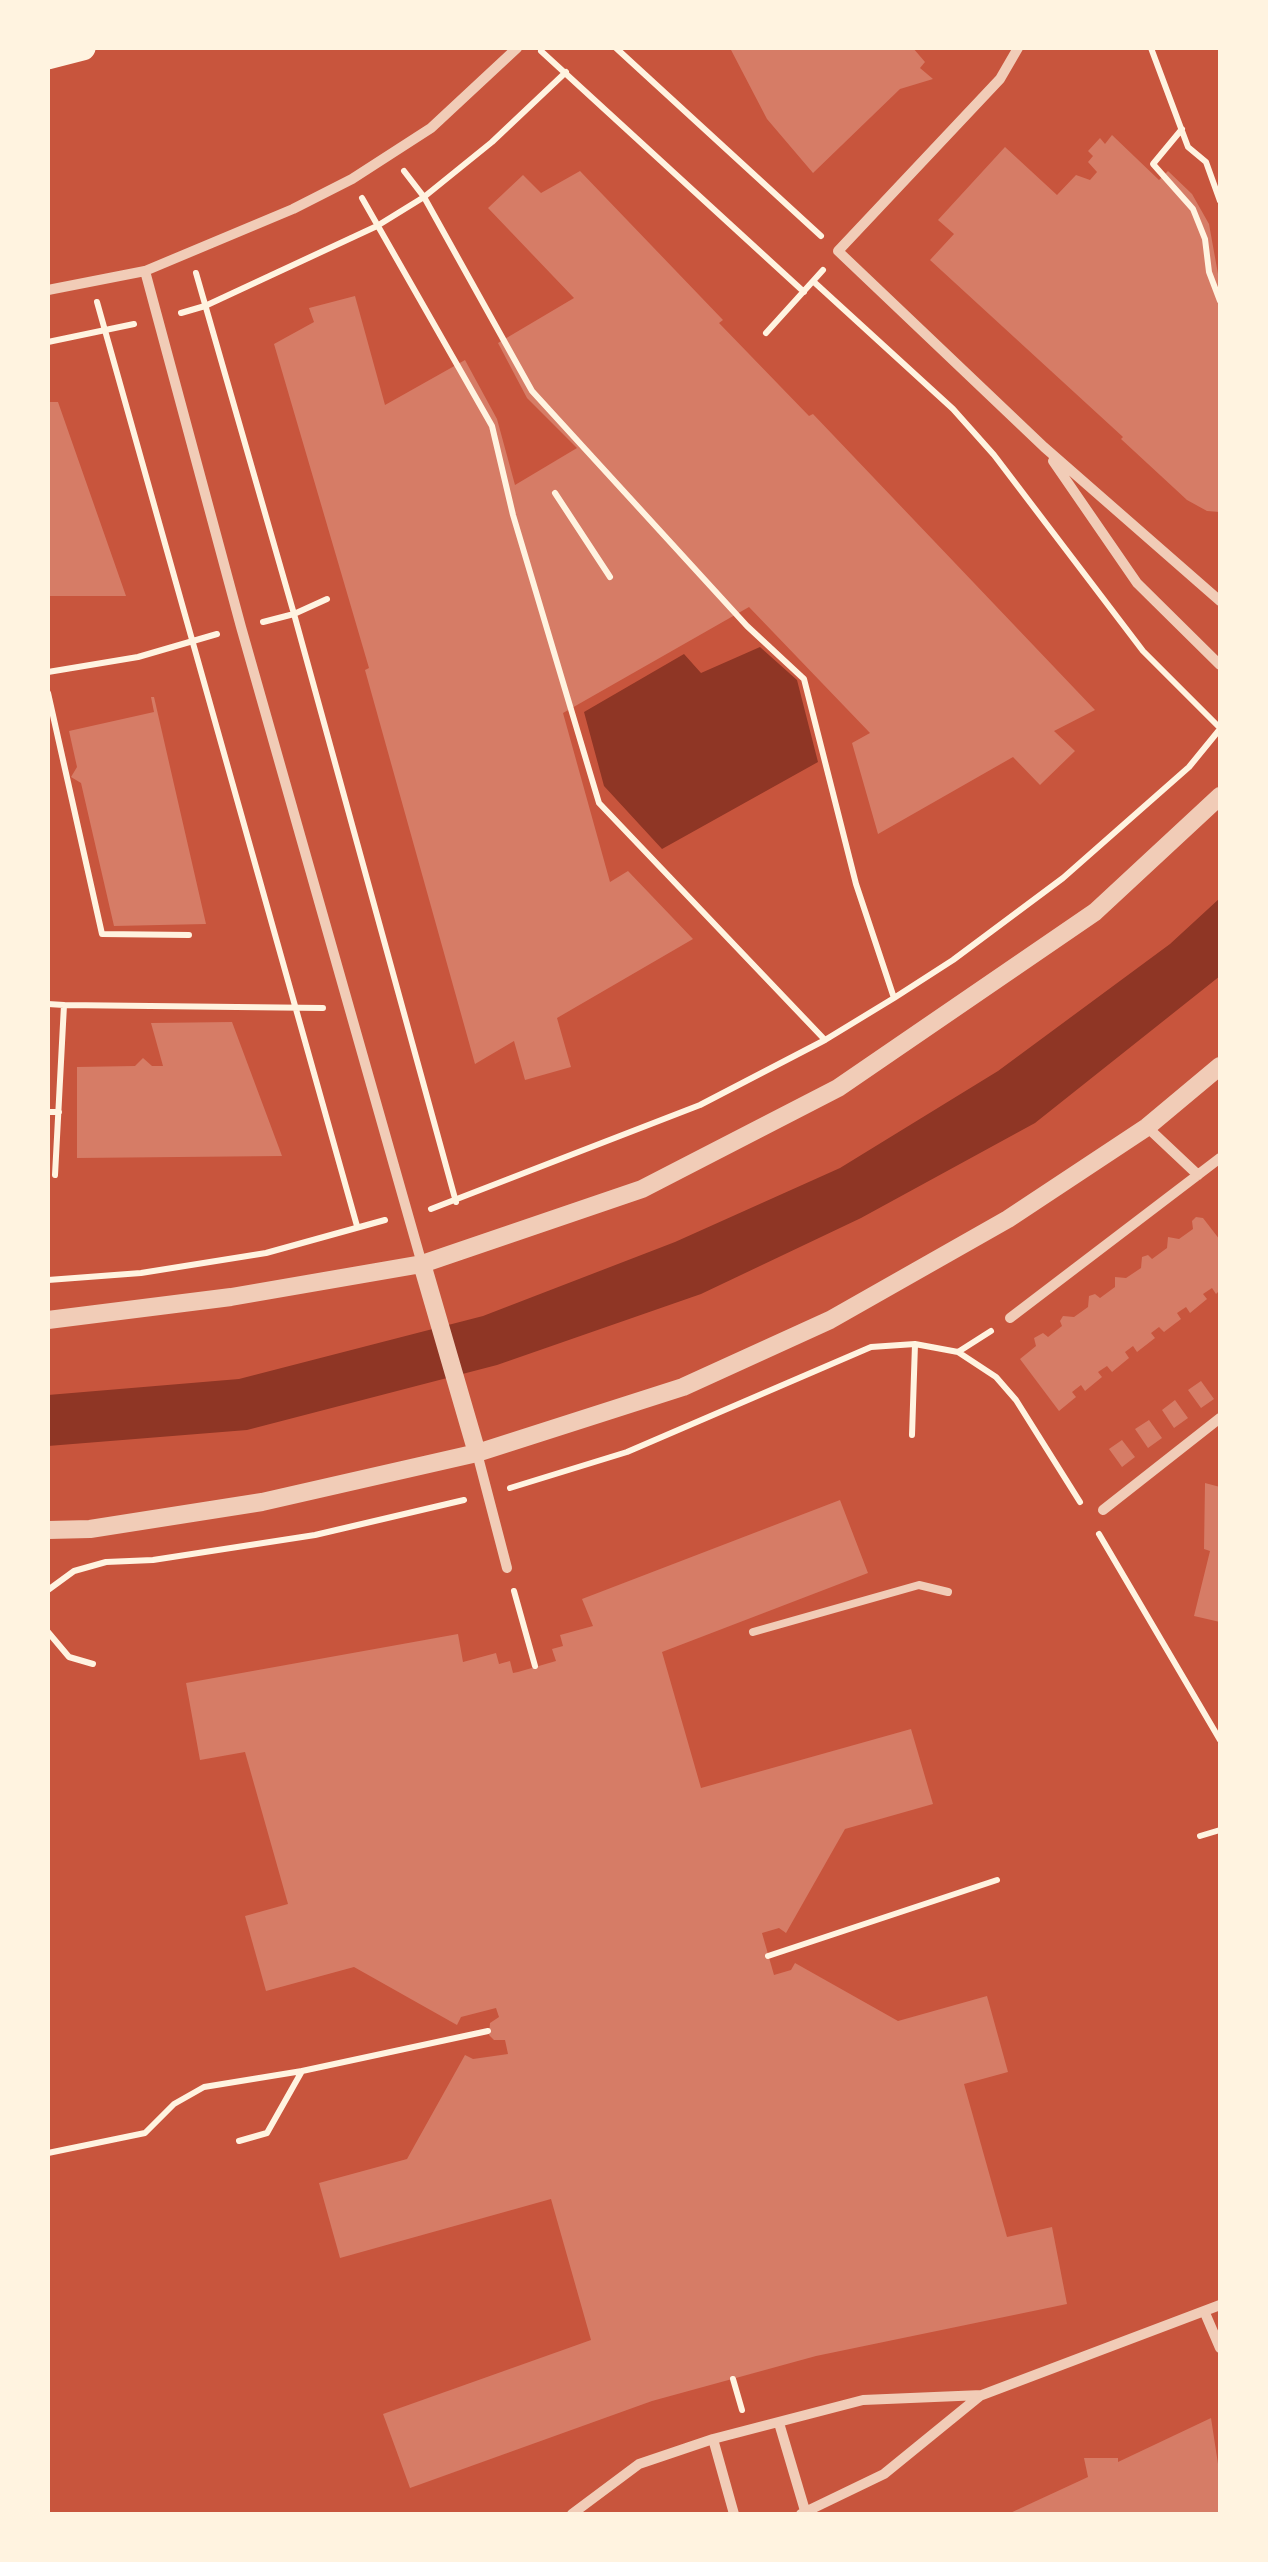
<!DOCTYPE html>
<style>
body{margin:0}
#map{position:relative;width:1268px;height:2562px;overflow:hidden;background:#c8553d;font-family:"Roboto Condensed",sans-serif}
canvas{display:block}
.frame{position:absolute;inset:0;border:50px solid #fff3e0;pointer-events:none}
</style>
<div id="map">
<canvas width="1268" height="2562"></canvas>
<div class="frame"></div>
</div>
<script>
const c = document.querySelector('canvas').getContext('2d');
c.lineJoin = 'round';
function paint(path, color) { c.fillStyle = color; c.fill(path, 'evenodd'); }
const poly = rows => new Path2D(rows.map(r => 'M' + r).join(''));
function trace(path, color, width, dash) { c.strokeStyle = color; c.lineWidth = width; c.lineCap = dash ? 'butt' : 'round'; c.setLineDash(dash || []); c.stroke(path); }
paint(poly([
 [760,647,797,680,818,762,662,849,604,786,584,712,684,654,701,673],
 [1220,898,1220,976,1035,1123,861,1218,701,1294,497,1365,247,1430,48,1446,48,1395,239,1379,483,1316,675,1242,840,1168,998,1071,1170,944]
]), '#8f3625');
paint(poly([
 [730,48,913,48,925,62,920,68,933,79,900,89,813,173,767,119],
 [1112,135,1159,180,1168,171,1192,194,1209,224,1220,285,1220,512,1207,511,1187,500,1121,439,1123,437,930,260,954,234,938,220,1005,147,1057,195,1076,175,1090,180,1097,172,1088,162,1093,156,1088,151,1100,138,1105,144],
 [580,171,723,320,719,323,809,416,813,414,1095,710,1054,731,1075,751,1040,785,1013,757,878,834,852,743,870,733,749,607,563,713,610,882,628,871,693,939,557,1018,571,1067,525,1080,514,1041,475,1064,365,670,369,668,274,344,314,322,309,308,355,296,385,405,465,360,497,419,515,485,577,448,527,398,498,343,574,298,488,208,523,175,541,193],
 [48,402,58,402,126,596,48,596],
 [151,697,154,697,206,924,114,926,81,783,71,777,77,767,69,731,154,712],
 [232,1022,282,1156,77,1158,77,1067,135,1066,143,1058,152,1066,163,1066,151,1023],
 [1196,1217,1203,1218,1220,1240,1220,1290,1216,1294,1212,1288,1203,1294,1207,1299,1190,1313,1186,1307,1177,1313,1181,1319,1164,1332,1159,1327,1151,1333,1155,1338,1137,1352,1133,1346,1125,1352,1129,1358,1112,1372,1107,1366,1098,1372,1102,1377,1085,1391,1081,1385,1072,1392,1076,1397,1059,1411,1020,1359,1036,1346,1034,1338,1043,1333,1048,1337,1062,1326,1060,1321,1063,1316,1074,1317,1088,1307,1089,1296,1095,1294,1100,1298,1115,1287,1115,1277,1126,1278,1141,1268,1142,1257,1148,1255,1152,1259,1167,1248,1168,1237,1179,1239,1193,1229,1192,1221],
 [1201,1381,1214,1399,1201,1408,1188,1390],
 [1175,1400,1188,1418,1174,1428,1162,1410],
 [1149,1420,1162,1438,1148,1448,1135,1429],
 [1122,1440,1135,1457,1122,1467,1109,1449],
 [1205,1483,1220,1487,1220,1622,1194,1616,1210,1551,1204,1549],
 [840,1500,868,1573,662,1652,701,1788,911,1729,933,1804,845,1829,786,1933,779,1928,762,1933,774,1975,791,1970,795,1963,898,2021,987,1996,1008,2072,964,2084,1007,2237,1052,2227,1067,2304,816,2356,652,2401,410,2488,383,2414,591,2340,551,2199,340,2258,319,2183,407,2159,465,2055,473,2059,508,2054,505,2040,494,2040,489,2035,490,2023,499,2017,496,2008,461,2017,457,2025,354,1967,266,1991,245,1916,288,1904,245,1752,200,1760,186,1683,458,1634,463,1662,496,1653,499,1664,510,1661,513,1673,518,1672,556,1661,552,1649,563,1646,560,1635,593,1626,582,1599],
 [1211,2418,1220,2477,1220,2514,1008,2514,1088,2477,1084,2458,1118,2458,1118,2462]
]), '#d67c66');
trace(poly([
 [616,48,821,236],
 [1151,48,1188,147,1206,162,1220,201],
 [541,51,804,292],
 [1182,129,1153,164,1193,209,1205,239,1209,272,1220,301],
 [404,171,424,197,532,391,747,626,804,679,856,884,894,998],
 [362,198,492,426,513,515,599,803,825,1040],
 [196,273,294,614,456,1202],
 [814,282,953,409,994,455,1143,651,1220,728],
 [97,302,357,1226],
 [181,313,205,306,377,226,424,197,492,142,566,72],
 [766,333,823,270],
 [48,342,134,324],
 [555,493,610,577],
 [263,622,294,614,327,599],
 [48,672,138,657,217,634],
 [48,693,102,934,189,935],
 [48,1004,64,1005],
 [48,1112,59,1112],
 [55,1175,64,1005,323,1008],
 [431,1209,700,1105,825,1040,894,998,953,960,1063,878,1189,767,1220,729],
 [48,1280,141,1273,266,1253,385,1220],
 [958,1352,991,1331],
 [912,1435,915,1344],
 [510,1488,627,1452,871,1347,915,1344,958,1352,996,1377,1016,1400,1080,1502],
 [1099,1534,1220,1740],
 [48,1590,74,1571,106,1562,153,1560,315,1535,464,1500],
 [514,1591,535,1666],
 [48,1632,69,1657,93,1664],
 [1200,1836,1220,1830],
 [768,1956,997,1880],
 [239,2141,267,2133,302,2071,488,2031],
 [48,2153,145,2133,174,2104,204,2087,302,2071],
 [733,2379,742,2410]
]), '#fff3e0', 6);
trace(poly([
 [753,1632,919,1585,948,1592]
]), '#f1ccb7', 8);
trace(poly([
 [1018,48,1000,79,838,251,1044,447,1220,601],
 [145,271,241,627,422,1264],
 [48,290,145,271,293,209,352,179,431,128,517,48],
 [1053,461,1137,583,1220,665],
 [1147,1127,1198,1175],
 [1010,1318,1220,1158],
 [477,1453,507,1568],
 [1103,1510,1220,1418],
 [1205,2313,1220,2348],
 [779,2423,806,2514],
 [713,2439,734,2514],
 [572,2514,639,2464,713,2439,863,2400,982,2395,1220,2305],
 [801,2514,884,2474,981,2395]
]), '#f1ccb7', 10);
trace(poly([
 [422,1264,477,1453],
 [48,1320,231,1297,422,1264,642,1189,838,1088,1095,912,1220,796],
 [48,1530,90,1529,262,1502,477,1453,683,1387,830,1320,1008,1219,1147,1127,1220,1066]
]), '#f1ccb7', 18);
trace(poly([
 [48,57,83,48]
]), '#fff3e0', 25);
</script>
